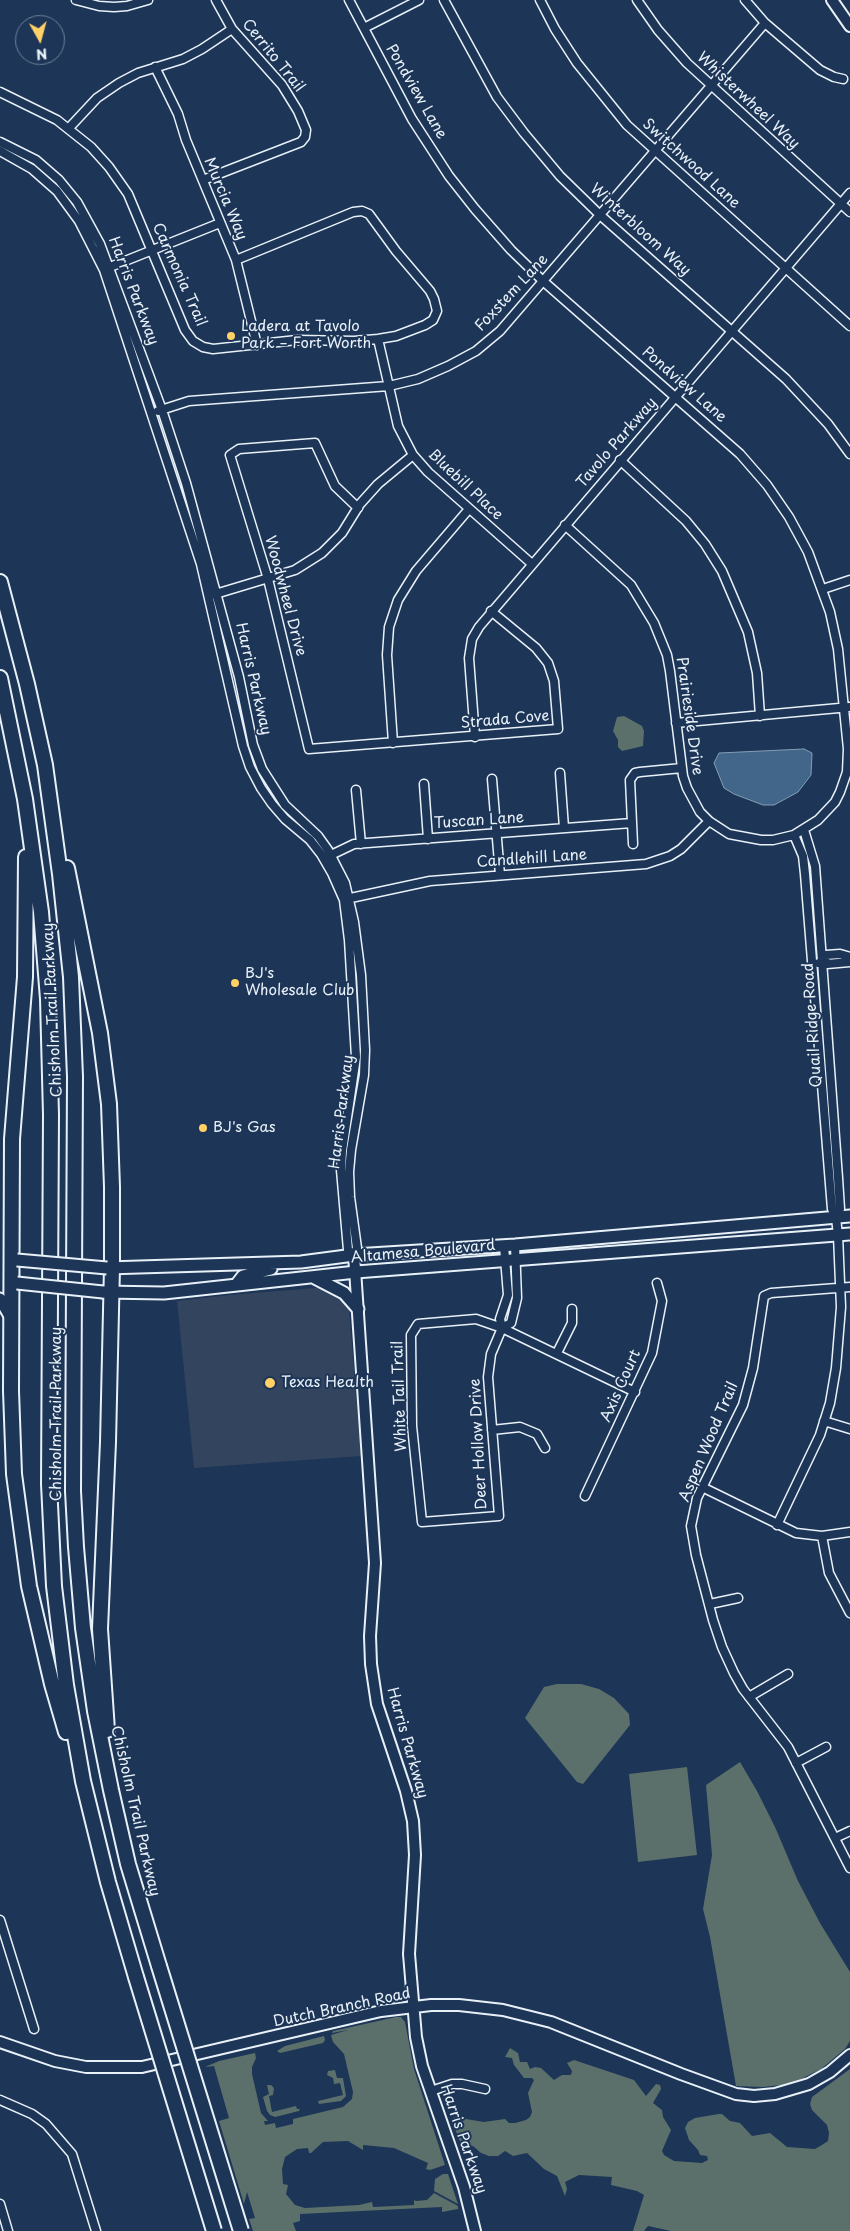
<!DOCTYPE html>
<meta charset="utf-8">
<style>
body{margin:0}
#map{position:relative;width:850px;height:2231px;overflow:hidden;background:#1d3557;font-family:"Playpen Sans",sans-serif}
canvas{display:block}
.north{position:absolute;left:15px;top:15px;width:50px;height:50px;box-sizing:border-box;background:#1d3557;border:1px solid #6e8097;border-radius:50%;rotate:173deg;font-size:14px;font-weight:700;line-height:20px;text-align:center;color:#e8f1f8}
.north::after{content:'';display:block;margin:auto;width:18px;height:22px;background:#ffd166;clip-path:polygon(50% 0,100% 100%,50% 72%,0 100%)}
</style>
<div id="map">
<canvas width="850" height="2231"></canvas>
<div class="north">N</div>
</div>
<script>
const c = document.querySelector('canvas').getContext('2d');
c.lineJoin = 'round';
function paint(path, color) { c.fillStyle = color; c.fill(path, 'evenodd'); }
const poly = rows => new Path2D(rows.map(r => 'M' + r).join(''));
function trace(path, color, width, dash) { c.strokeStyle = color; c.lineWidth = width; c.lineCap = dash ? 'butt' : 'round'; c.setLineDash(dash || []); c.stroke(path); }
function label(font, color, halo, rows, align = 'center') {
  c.font = font + ' "Playpen Sans",sans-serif'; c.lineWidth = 4; c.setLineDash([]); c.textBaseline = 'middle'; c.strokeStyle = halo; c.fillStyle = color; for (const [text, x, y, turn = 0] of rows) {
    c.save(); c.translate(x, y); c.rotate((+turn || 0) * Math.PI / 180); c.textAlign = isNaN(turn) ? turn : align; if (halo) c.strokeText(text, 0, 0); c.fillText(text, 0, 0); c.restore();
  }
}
paint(poly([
 [327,1287,340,1294,349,1309,361,1456,194,1468,177,1301,229,1295]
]), '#33445e');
paint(poly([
 [624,716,642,726,644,731,643,746,622,751,618,747,618,740,613,731,617,717],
 [557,1684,581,1684,599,1689,614,1698,629,1714,630,1725,583,1784,577,1782,525,1718,544,1687],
 [740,1762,757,1791,775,1827,798,1881,820,1923,850,1972,850,2041,845,2049,821,2069,801,2079,781,2085,763,2087,736,2086,710,1937,703,1909,712,1855,706,1785],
 [687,1767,697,1855,638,1862,629,1774],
 [396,2017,401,2017,405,2022,414,2069,445,2165,430,2170,426,2169,428,2163,394,2148,363,2145,363,2150,348,2141,323,2142,311,2153,309,2153,308,2148,297,2149,285,2157,282,2169,283,2184,288,2185,286,2194,295,2205,305,2208,359,2205,372,2202,373,2207,414,2205,414,2200,416,2201,427,2200,434,2193,458,2206,458,2209,442,2212,442,2207,300,2214,300,2221,293,2223,296,2231,253,2231,249,2219,255,2218,247,2192,244,2204,219,2121,229,2118,214,2066,205,2067,219,2061,255,2053,256,2058,252,2067,252,2074,261,2113,268,2121,264,2121,265,2125,275,2123,276,2128,293,2124,293,2119,343,2107,352,2099,353,2092,344,2054,333,2042,331,2035,348,2030,332,2033,333,2031],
 [324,2036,325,2040,323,2043,280,2053,277,2051,285,2046],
 [510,2048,518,2053,520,2062,527,2062,530,2069,535,2067,541,2068,554,2080,562,2075,571,2075,572,2071,567,2063,574,2060,634,2080,646,2096,656,2084,660,2085,661,2089,653,2103,662,2110,663,2117,671,2130,662,2151,664,2155,674,2161,702,2163,708,2160,707,2156,700,2155,698,2150,689,2140,685,2128,688,2122,695,2118,719,2114,722,2114,730,2121,740,2123,752,2136,770,2133,787,2147,815,2149,822,2145,828,2141,829,2133,827,2125,812,2110,810,2104,812,2097,850,2069,850,2231,671,2231,648,2226,644,2231,633,2231,644,2195,637,2191,611,2185,612,2177,579,2175,565,2182,567,2189,565,2196,557,2176,544,2169,527,2153,513,2156,505,2151,498,2156,489,2156,481,2153,473,2146,462,2147,452,2121,454,2117,484,2122,505,2119,509,2123,515,2123,526,2120,530,2117,532,2112,528,2093,534,2080,532,2078,524,2078,514,2065,512,2058,505,2057],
 [335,2070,337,2078,343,2078,346,2096,341,2101,319,2104,318,2101,343,2095,340,2083,334,2084,333,2078,327,2075,328,2071],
 [267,2085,271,2085,274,2088,273,2095,269,2096,272,2112,296,2106,297,2109,300,2109,299,2111,275,2117,270,2115,267,2111,263,2097,269,2094],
 [443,2174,448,2174,458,2204,434,2191,435,2179]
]), '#5b706b');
const water = poly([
 [804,749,812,753,811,775,798,792,774,805,763,805,734,794,724,788,714,763,719,753,804,749]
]);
paint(water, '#426689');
trace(water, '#849eb5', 1);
const minor = poly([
 [76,0,99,6,114,7,127,6,148,0],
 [349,0,412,119,449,176,475,209,511,250,543,281,740,454,767,485,789,517,808,552,830,612,838,649,848,749,847,772,840,792,835,802,818,820,794,835,773,840,761,840,729,834,709,821,700,812,687,788,683,776,670,671,667,655,654,623,631,585,565,525],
 [444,0,497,97,524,133,560,176,600,215,786,379,828,424,850,454],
 [540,0,555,29,577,63,627,125,850,326],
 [637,0,658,30,687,63,850,212],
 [745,0,765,23,820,70,834,77,843,79],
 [364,28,419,0],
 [155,67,178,114,186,140,236,260,257,345],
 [0,92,57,120,91,147,109,167,128,194,185,330,193,341,203,347,213,349,297,340,354,341,378,339,396,336,425,325,433,320,437,311,434,299,430,291,396,251,369,214,362,211,353,212,236,260],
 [69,128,97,98,119,83,138,73,183,59,202,49,232,29],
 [0,142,36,160,59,180,77,202,100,244,162,410,186,483,239,677,253,745,262,769,285,805,318,836,328,850,345,883,354,922,361,975,365,1050,364,1075,351,1150,349,1172,350,1197,357,1248,354,1255,348,1250,341,1170,342,1151,356,1057,349,940,344,900,332,873,321,854,310,840,285,819,272,804,261,788,250,767,243,746,201,564,104,270,79,221,57,191,32,169,0,151],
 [203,180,301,142,305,137,306,130,298,111,282,85,232,29,216,0],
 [105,269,220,223],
 [378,339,398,426,413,455,428,472,532,564],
 [158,411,189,401,389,386,418,379,448,366,476,351,500,331,765,23],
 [620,460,686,521,705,544,722,571,748,632,757,673,760,716],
 [358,508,335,486,315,443,239,449,230,455,268,579,309,749,558,729,554,681,548,663,536,648,491,611],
 [823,589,850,580],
 [212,595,295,570,322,553,342,533,360,504,378,484,413,455],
 [676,723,850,707],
 [475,737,469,658,472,639,479,627,850,193],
 [393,743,387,655,389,627,398,600,416,571,469,509],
 [560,773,564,828],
 [492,779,500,875],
 [424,784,428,839],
 [356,790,361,844],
 [804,830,815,866,838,1178,840,1209,836,1218],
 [633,844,630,780,635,773,640,772,682,768],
 [331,855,354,844,632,823],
 [346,899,430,881,646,864,670,856,681,849,709,821],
 [825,962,826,955,840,954,850,957],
 [819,963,825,962,827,964,850,962],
 [515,1245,517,1298,511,1323,502,1328,491,1354,488,1377,499,1516,422,1522,412,1426,411,1335,418,1324,476,1319,502,1328,635,1392],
 [850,1287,771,1293,764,1296,753,1368,743,1405,697,1498,691,1526,696,1555,713,1620,722,1647,734,1673,743,1689,788,1747,850,1868],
 [502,1328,500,1319,508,1295,504,1246],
 [557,1353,572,1323,572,1309],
 [824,1421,850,1429],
 [492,1430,520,1427,537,1434,545,1448],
 [702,1487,796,1533,822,1536,850,1532],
 [585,1496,652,1353,662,1301,657,1283],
 [777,1525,820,1435,830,1403,836,1368,841,1307,838,1235,836,1218,832,1209,805,874,803,856,794,835],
 [822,1536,829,1573,850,1613],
 [710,1604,738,1598],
 [749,1697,788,1674],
 [796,1763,826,1747],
 [835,1838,850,1831],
 [0,1920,34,2029],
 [431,2091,452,2084,462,2084,485,2089],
 [0,2100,32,2114,46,2124,72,2154,96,2231],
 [0,2204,8,2231]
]);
const tertiary = poly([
 [832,0,850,26],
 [354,1255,375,1563,370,1636,371,1664,377,1704,406,1791,413,1821,415,1855,409,1954,416,2037,422,2066,464,2187,475,2231],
 [0,2042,55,2061,86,2067,142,2067,381,2011,431,2005,459,2005,503,2010,551,2022,681,2074,736,2094,754,2096,775,2094,809,2084,830,2072,850,2055]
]);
const secondary = poly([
 [107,1268,301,1262,354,1255,515,1245,850,1216],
 [315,1278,344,1293,358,1309],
 [236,1285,243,1276,271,1269],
 [103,1292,164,1293,356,1272,850,1234],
 [0,1299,10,1316]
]);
const motorway = poly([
 [0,582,27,684,45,765,60,874,71,977,75,1077,73,1491,76,1547,83,1628,95,1711,111,1790,128,1864,159,1966],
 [0,678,25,799,41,912,48,999,51,1115,49,1484,54,1586,66,1685,83,1781,108,1882,136,1977],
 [26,857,25,977,12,1139,11,1391,14,1474,29,1586,52,1684,66,1732],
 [67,868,100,1033,109,1104,112,1187,112,1267,108,1442,100,1629,107,1730]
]);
trace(minor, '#e8f1f8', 11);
trace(tertiary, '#e8f1f8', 14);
trace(secondary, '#e8f1f8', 15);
trace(motorway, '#e8f1f8', 18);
trace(minor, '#1d3557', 8);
trace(tertiary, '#1d3557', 10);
trace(secondary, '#1d3557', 11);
trace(motorway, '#1d3557', 14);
const secondaryBridge = poly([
 [17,1260,107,1268],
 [17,1283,103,1292]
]);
const motorwayBridge = poly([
 [159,1966,241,2231],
 [136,1977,214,2231]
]);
trace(secondaryBridge, '#e8f1f8', 15, []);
trace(motorwayBridge, '#e8f1f8', 18, []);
trace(secondaryBridge, '#1d3557', 11);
trace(motorwayBridge, '#1d3557', 14);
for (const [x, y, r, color] of [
 [231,336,5,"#ffd166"],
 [235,983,5,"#ffd166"],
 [203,1128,5,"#ffd166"],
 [270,1383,6,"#ffd166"]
]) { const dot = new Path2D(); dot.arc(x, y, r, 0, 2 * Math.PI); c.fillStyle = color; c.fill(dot); trace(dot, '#1d3557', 2); }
label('15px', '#e8f1f8', '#1d3557', [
 ["Cerrito Trail",273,56,51],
 ["Pondview Lane",416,92,60],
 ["Whisterwheel Way",748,101,43],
 ["Switchwood Lane",691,164,42],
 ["Murcia Way",225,199,67],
 ["Winterbloom Way",640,230,42],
 ["Carmonia Trail",179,275,66],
 ["Harris Parkway",133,291,69],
 ["Foxstem Lane",512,293,-47],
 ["Pondview Lane",684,385,41],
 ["Tavolo Parkway",617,443,-49],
 ["Bluebill Place",465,485,43],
 ["Woodwheel Drive",285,596,75],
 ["Harris Parkway",253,679,77],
 ["Prairieside Drive",689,716,82],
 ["Strada Cove",505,720,-5],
 ["Tuscan Lane",479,821,-4],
 ["Candlehill Lane",532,859,-4],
 ["Chisholm Trail Parkway",53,1010,-93],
 ["Quail Ridge Road",813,1025,-94],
 ["Harris Parkway",342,1112,-83],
 ["Altamesa Boulevard",423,1252,-5],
 ["Axis Court",621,1386,-66],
 ["White Tail Trail",400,1396,-92],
 ["Chisholm Trail Parkway",57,1414,-90],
 ["Aspen Wood Trail",709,1442,-67],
 ["Deer Hollow Drive",479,1444,-93],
 ["Harris Parkway",407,1743,74],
 ["Chisholm Trail Parkway",135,1811,77],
 ["Dutch Branch Road",342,2008,-12],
 ["Harris Parkway",463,2139,71]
]);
label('15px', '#e8f1f8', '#1d3557', [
 ["Ladera at Tavolo",241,327],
 ["Park – Fort Worth",241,344],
 ["BJ's",245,974],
 ["Wholesale Club",245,991],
 ["BJ's Gas",213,1128],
 ["Texas Health",281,1383]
], 'left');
</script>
